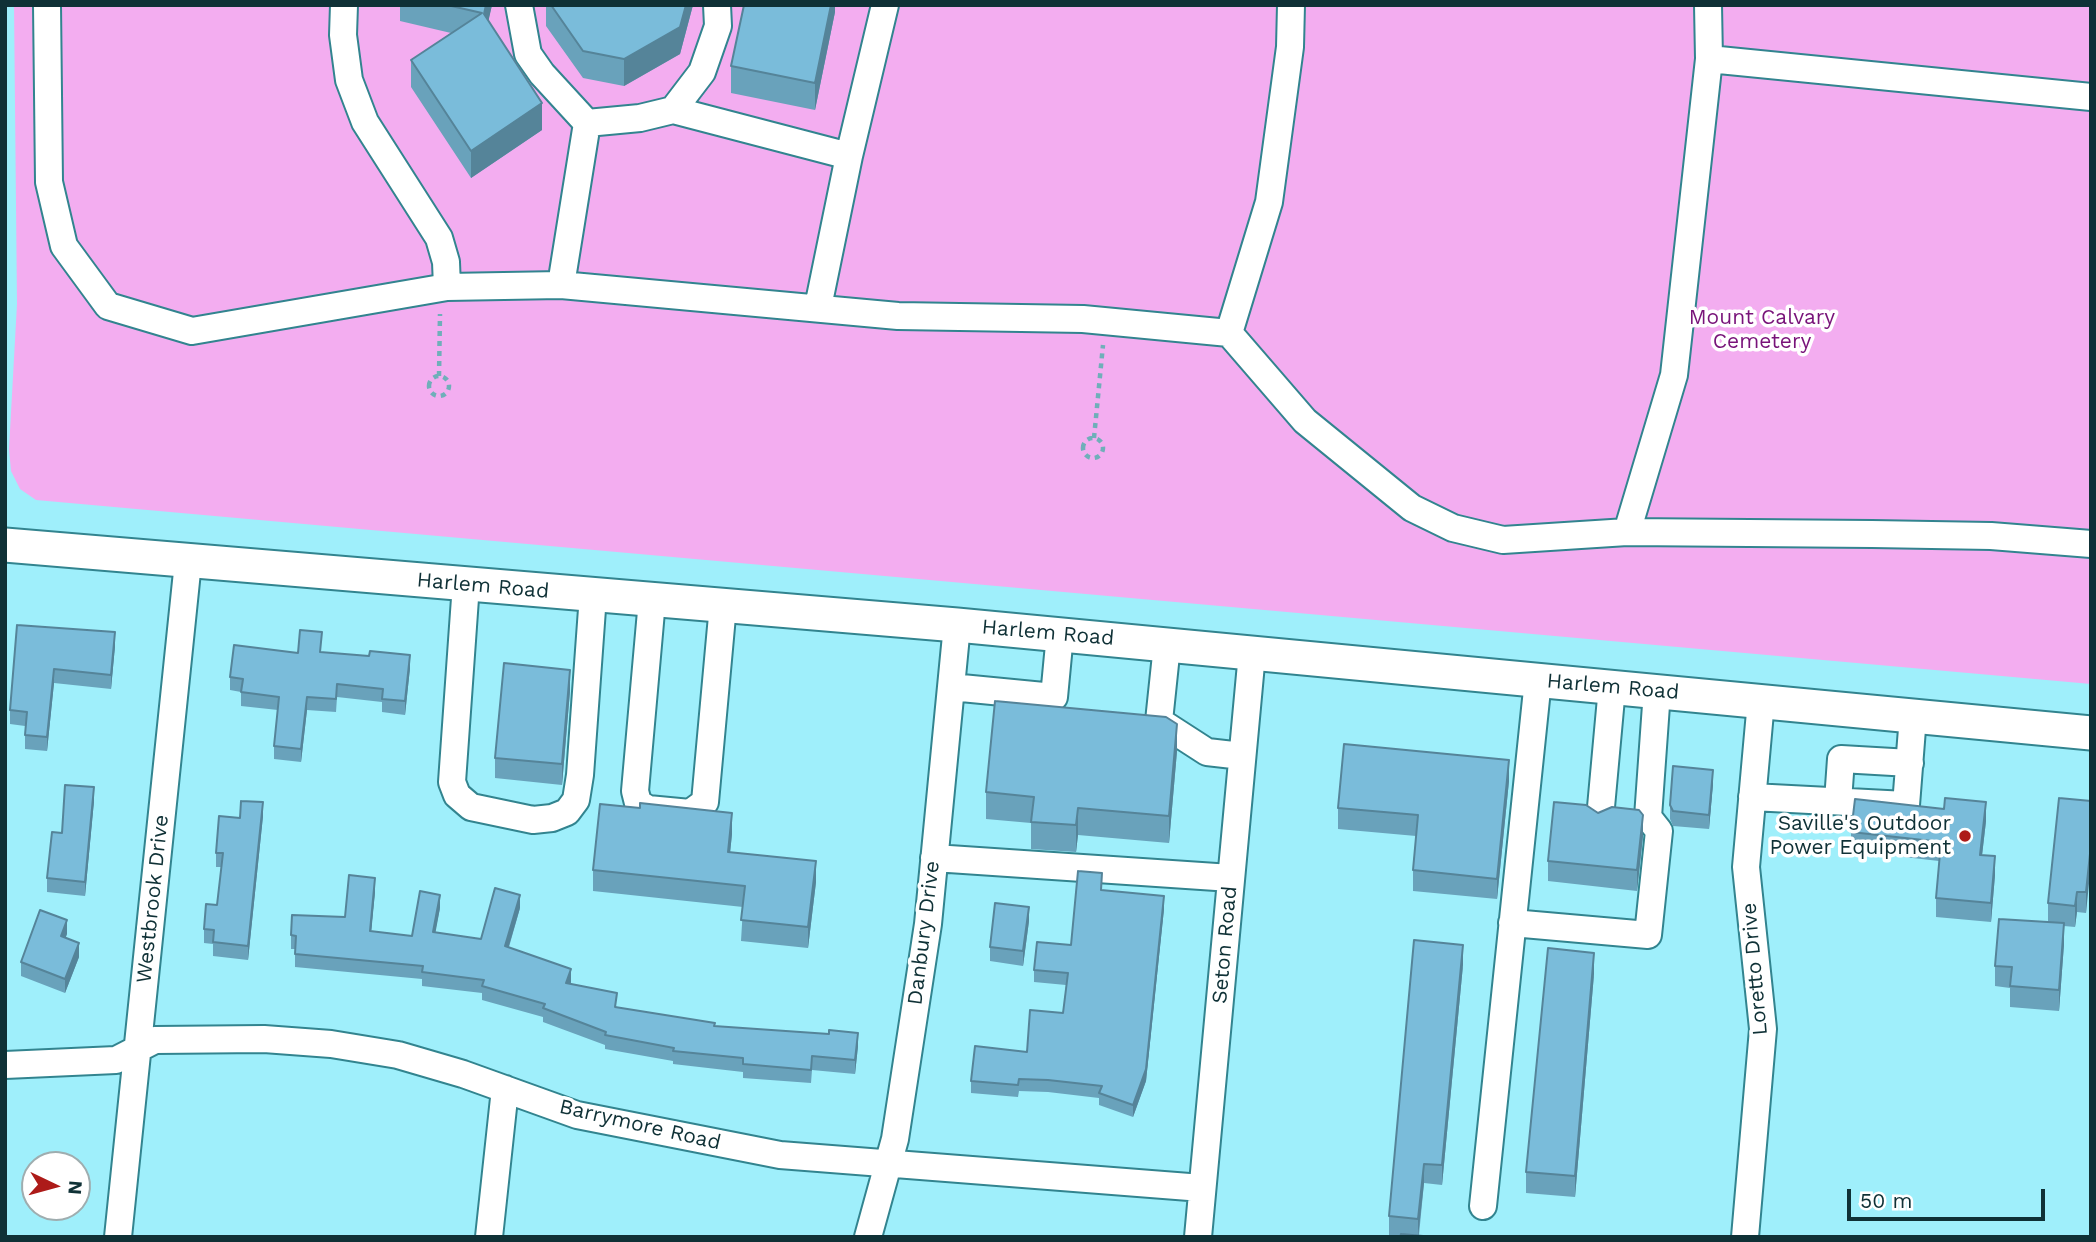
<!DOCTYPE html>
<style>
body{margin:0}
#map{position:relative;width:2096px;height:1242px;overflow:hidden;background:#9feffb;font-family:"Work Sans",sans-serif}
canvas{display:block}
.frame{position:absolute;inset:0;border:7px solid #0f3136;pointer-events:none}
.north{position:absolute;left:21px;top:1151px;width:70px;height:70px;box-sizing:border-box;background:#fff;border:2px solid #9fadaf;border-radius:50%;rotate:95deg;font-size:19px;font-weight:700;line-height:28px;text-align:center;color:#0f3136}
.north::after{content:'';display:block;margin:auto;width:24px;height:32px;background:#ad1b19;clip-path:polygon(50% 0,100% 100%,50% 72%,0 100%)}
.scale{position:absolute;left:1847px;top:1189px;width:198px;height:32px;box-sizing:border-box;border:4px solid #0f3136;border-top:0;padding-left:9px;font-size:21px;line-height:24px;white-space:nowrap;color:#0f3136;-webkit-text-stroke:5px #fff;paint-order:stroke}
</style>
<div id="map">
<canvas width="2096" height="1242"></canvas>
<div class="frame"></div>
<div class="north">N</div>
<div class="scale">50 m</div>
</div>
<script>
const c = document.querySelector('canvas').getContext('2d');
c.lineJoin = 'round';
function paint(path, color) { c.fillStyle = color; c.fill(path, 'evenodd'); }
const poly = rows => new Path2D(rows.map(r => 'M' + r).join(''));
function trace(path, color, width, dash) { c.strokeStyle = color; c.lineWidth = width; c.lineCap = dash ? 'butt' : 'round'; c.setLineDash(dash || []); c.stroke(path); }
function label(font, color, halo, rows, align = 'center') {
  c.font = font + ' "Work Sans",sans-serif'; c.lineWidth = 7; c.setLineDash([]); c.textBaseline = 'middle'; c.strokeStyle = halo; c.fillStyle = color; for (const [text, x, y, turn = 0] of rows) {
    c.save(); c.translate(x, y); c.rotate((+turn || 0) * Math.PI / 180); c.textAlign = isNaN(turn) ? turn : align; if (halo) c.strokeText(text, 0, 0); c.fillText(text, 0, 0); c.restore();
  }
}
paint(poly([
 [14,5,2091,5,2091,684,36,500,20,489,11,471,9,449,17,304]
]), '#f3adf0');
const minor = poly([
 [47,5,49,182,64,246,108,306,192,331,447,287,561,285,898,316,1083,319,1229,333,1305,421,1412,508,1453,528,1503,540,1627,532,1872,534,1991,536,2091,544],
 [344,5,343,35,349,80,365,122,439,238,446,262,447,287],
 [519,5,528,54,542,74,587,123],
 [1709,59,2091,97],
 [673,110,702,72,718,26,717,5],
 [561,285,587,123,640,118,673,110,849,156],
 [818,307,849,156,885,5],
 [1229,333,1269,202,1290,47,1291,5],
 [1627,532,1674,375,1709,59,1708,5],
 [466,584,452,782,457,795,471,807,533,820,552,818,567,812,576,800,580,775,593,595],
 [652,600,635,791,638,803,648,809,690,813,705,802,723,605],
 [1167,645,1159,721,1207,752,1242,756],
 [951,687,1054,697,1060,634],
 [1752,797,1906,805,1913,716],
 [1838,801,1841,759,1910,763],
 [1600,818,1612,687],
 [934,858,1231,878],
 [1512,923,1648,935,1659,831,1648,817,1657,691],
 [5,1065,116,1060,155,1040,264,1039,331,1044,398,1055,463,1074,577,1115,780,1155,1202,1188],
 [1483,1206,1538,680],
 [118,1237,188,562],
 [489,1237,505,1089],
 [868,1237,895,1139,928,924,957,625],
 [1198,1237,1252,653],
 [1745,1237,1763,1029,1746,867,1761,701]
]);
const major = poly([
 [5,545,957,625,2091,733]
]);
trace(minor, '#32848f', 30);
trace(major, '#32848f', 37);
trace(poly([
 [439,376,440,314],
 '429 386a10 10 0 1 1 20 0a10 10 0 1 1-20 0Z',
 [1094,438,1103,345],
 '1083 448a10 10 0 1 1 20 0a10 10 0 1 1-20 0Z'
]), '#6fafb9', 4.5, [5, 5]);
trace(minor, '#fff', 26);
trace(major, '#fff', 33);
paint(poly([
 [400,5,492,5,488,21,542,130,471,178,411,87,411,60,451,33,400,21],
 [546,5,693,5,680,54,624,86,583,78,546,26],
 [835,5,835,12,815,110,731,93,731,66],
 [17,625,115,646,111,689,54,683,47,751,25,749,25,726,10,724,10,710],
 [321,652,410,668,405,715,382,712,382,702,337,697,336,712,307,710,301,762,274,759,274,746,278,710,241,706,241,692,230,690,230,677,298,653],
 [570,691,562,785,495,778,495,758],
 [1177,751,1169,843,1078,835,1076,852,1031,849,1031,823,986,819,986,792],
 [1509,781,1497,899,1413,891,1413,870,1416,836,1338,829,1338,808],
 [1713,784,1709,829,1673,826,1670,819,1670,805],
 [94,801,85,896,47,892,47,878,62,833],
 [2091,801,2086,913,2077,912,2075,927,2064,926,2064,944,2059,1011,2010,1007,2010,988,1995,986,1995,966,2048,922,2048,903],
 [1598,813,1643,836,1637,891,1548,881,1548,861],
 [263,816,248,960,213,956,213,944,204,943,204,929,217,905,222,867,216,867,216,853,240,818],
 [1986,821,1982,855,1995,875,1991,922,1936,917,1936,898,1939,861,1851,851,1851,832],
 [732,834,730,852,816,882,808,948,741,941,743,907,593,891,593,870],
 [1102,890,1164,909,1146,1081,1133,1117,1099,1105,1099,1098,1048,1092,1019,1091,1018,1097,971,1093,971,1081,1027,1052,1063,1013,1066,985,1034,982,1034,970,1071,945],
 [375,892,371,931,412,936,440,908,435,932,481,939,520,908,509,947,571,982,571,984,617,1007,715,1026,858,1046,855,1074,812,1070,811,1083,743,1078,743,1072,673,1064,673,1061,605,1049,605,1045,543,1022,543,1017,482,1000,482,993,422,986,422,979,295,967,295,949,291,949,291,935,345,917],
 [1029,921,1023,966,990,961,990,947],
 [67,934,65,938,79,957,65,993,21,976,21,962],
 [1463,965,1442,1185,1424,1183,1419,1235,1434,1237,1389,1236,1389,1216],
 [1594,974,1575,1197,1526,1193,1526,1172]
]), '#69a2bb');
paint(poly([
 [486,5,492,5,484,41,484,14],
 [686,5,693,5,680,54,624,86,624,59],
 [831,5,835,5,835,12,815,110,815,83],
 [542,103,542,130,471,178,471,151],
 [115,632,115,646,111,689,111,675],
 [410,655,410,668,405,715,405,701],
 [54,669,54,683,47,751,47,737],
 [570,670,570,691,562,785,562,764],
 [307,697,307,710,301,762,301,749],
 [1177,724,1177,751,1169,843,1169,816],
 [1509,760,1509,781,1497,899,1497,879],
 [1713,770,1713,784,1709,829,1709,815],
 [94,787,94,801,85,896,85,882],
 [263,802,263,816,248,960,248,946],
 [1986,802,1986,821,1980,873,1980,855],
 [1078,808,1078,835,1076,852,1076,825],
 [732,813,732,834,728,873,728,852],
 [1643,815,1643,836,1637,891,1637,870],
 [2091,844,2091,864,2086,913,2086,892],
 [1995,856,1995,875,1991,922,1991,903],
 [816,861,816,882,808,948,808,927],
 [375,878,375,892,370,945,370,931],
 [2077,892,2077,912,2075,927,2075,906],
 [440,895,440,908,433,946,433,932],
 [520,895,520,908,505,959,505,946],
 [1164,896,1164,909,1146,1081,1133,1117,1133,1105],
 [1029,907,1029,921,1023,966,1023,951],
 [67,920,67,934,61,950,61,936],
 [2064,923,2064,944,2059,1011,2059,990],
 [79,943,79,957,65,993,65,979],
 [1463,945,1463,965,1442,1185,1442,1165],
 [1594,953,1594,974,1575,1197,1575,1176],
 [571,969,571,982,566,996,566,983],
 [858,1033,858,1046,855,1074,855,1060],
 [1424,1164,1424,1183,1418,1237,1418,1219]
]), '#558499');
const building = poly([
 [447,5,486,5,484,14,542,103,471,151,411,60,482,13,447,5],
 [551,5,686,5,680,27,624,59,583,51,551,5],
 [744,5,831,5,815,83,731,66,744,5],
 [17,625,115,632,111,675,54,669,47,737,25,735,27,712,10,710,17,625],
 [300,630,322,632,320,652,369,656,370,651,410,655,405,701,382,699,383,689,337,684,336,699,307,697,301,749,274,746,279,697,241,692,243,679,230,677,234,645,298,653,300,630],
 [504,663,570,670,562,764,495,758,504,663],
 [995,701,1166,717,1177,724,1169,816,1078,808,1076,825,1031,822,1034,797,986,792,995,701],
 [1344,744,1509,760,1497,879,1413,870,1418,815,1338,808,1344,744],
 [1673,766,1713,770,1709,815,1673,811,1670,805,1673,766],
 [65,785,94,787,85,882,47,878,52,832,62,833,65,785],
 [1945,798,1986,802,1980,855,1995,856,1991,903,1936,898,1941,842,1851,832,1855,799,1944,809,1945,798],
 [2059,798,2091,801,2091,844,2086,892,2077,892,2075,906,2048,903,2059,798],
 [241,801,263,802,248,946,213,942,214,930,204,929,206,904,217,905,223,853,216,853,219,816,240,818,241,801],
 [1554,802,1586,805,1598,813,1612,807,1639,810,1643,815,1637,870,1548,861,1554,802],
 [640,803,732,813,728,852,816,861,808,927,741,920,745,886,593,870,600,804,640,808,640,803],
 [1078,871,1102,873,1101,890,1164,896,1146,1069,1133,1105,1099,1093,1102,1086,1048,1080,1019,1079,1018,1085,971,1081,975,1046,1027,1052,1030,1010,1063,1013,1068,973,1034,970,1037,942,1071,945,1078,871],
 [349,875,375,878,370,931,412,936,420,891,440,895,433,932,481,939,495,888,520,895,505,946,571,969,566,983,617,993,615,1007,715,1023,714,1026,829,1034,829,1030,858,1033,855,1060,812,1056,811,1070,743,1064,743,1058,673,1051,674,1048,605,1035,606,1032,543,1008,545,1004,482,986,484,980,422,972,423,966,295,954,296,936,291,935,292,915,345,917,349,875],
 [995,903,1029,907,1023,951,990,947,995,903],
 [40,910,67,920,61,936,79,943,65,979,21,962,40,910],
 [1999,919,2064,923,2059,990,2010,986,2012,967,1995,966,1999,919],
 [1414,940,1463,945,1442,1165,1424,1164,1418,1219,1389,1216,1414,940],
 [1548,948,1594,953,1575,1176,1526,1172,1548,948],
 [1401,1234,1434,1237,1400,1237,1401,1234]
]);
paint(building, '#7abcda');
trace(building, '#558499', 2);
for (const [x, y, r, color] of [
 [1965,836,7,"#ad1b19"]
]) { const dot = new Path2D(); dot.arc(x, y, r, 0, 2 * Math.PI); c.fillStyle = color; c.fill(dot); trace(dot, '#fff', 2.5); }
label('21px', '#781379', '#fff', [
 ["Mount Calvary",1762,318],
 ["Cemetery",1762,342]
]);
label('21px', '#0f3136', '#fff', [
 ["Harlem Road",483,586,5],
 ["Harlem Road",1048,633,5],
 ["Harlem Road",1613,687,5],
 ["Westbrook Drive",153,899,-84],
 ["Danbury Drive",924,933,-83],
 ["Seton Road",1225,945,-85],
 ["Loretto Drive",1755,969,-95],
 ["Barrymore Road",640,1125,13]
]);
label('21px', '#0f3136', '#fff', [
 ["Saville's Outdoor",1951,824],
 ["Power Equipment",1951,848]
], 'right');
</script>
